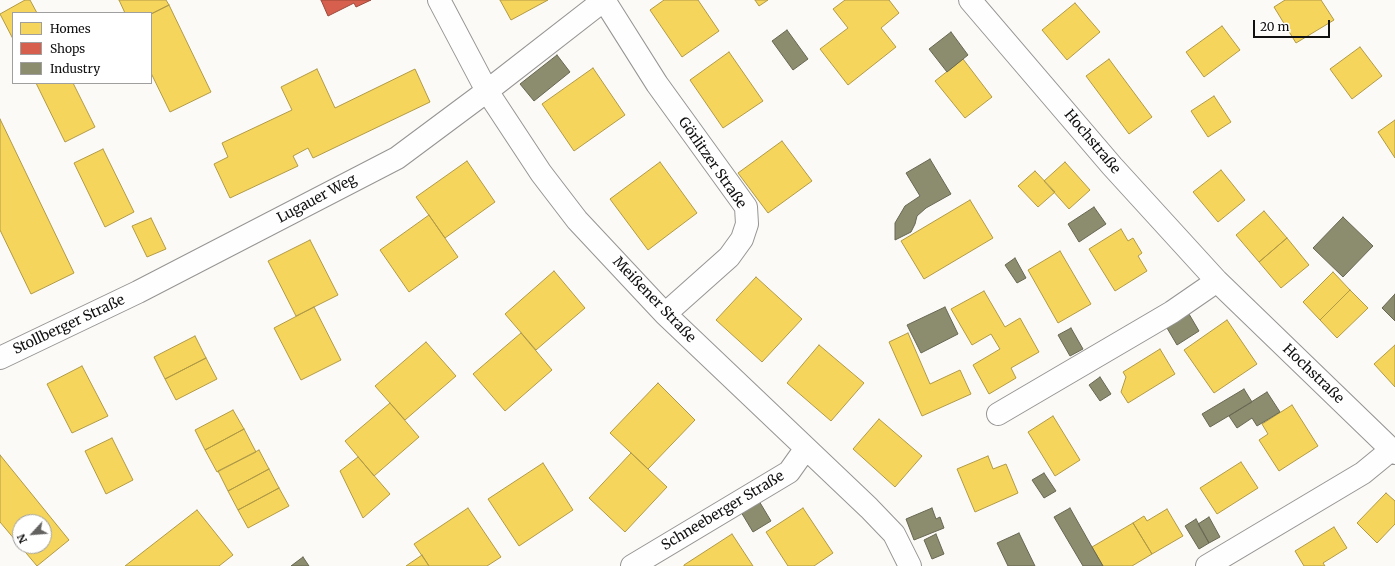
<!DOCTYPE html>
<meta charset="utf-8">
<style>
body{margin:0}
#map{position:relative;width:1395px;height:566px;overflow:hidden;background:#fcfaf7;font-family:Merriweather,serif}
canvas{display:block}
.legend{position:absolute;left:12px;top:12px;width:140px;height:72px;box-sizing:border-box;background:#fff;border:1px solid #9f9f9f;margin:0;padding:5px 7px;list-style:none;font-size:12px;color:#101010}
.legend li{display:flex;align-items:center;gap:8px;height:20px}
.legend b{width:20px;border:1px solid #9f9f9f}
.north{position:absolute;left:12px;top:514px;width:40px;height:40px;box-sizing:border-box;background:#fff;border:1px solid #9f9f9f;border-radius:50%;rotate:244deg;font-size:11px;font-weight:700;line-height:16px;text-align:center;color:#101010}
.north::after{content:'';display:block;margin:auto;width:14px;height:18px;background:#636261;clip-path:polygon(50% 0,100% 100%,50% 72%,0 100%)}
.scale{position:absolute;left:1253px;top:20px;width:77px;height:18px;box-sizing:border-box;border:2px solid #101010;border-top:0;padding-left:5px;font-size:12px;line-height:14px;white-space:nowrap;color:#101010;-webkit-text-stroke:3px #fff;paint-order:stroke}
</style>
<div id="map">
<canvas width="1395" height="566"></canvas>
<ul class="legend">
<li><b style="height:11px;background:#f6d55c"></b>Homes</li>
<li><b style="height:11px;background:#d6604d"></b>Shops</li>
<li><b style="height:11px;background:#8c8c6e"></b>Industry</li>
</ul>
<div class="north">N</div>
<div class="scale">20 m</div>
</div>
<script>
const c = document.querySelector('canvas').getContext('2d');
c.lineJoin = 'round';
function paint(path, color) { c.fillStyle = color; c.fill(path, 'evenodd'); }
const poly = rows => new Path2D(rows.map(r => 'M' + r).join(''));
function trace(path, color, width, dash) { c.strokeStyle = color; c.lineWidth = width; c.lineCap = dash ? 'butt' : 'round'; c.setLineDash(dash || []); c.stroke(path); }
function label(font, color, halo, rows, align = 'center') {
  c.font = font + ' Merriweather,serif'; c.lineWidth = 4; c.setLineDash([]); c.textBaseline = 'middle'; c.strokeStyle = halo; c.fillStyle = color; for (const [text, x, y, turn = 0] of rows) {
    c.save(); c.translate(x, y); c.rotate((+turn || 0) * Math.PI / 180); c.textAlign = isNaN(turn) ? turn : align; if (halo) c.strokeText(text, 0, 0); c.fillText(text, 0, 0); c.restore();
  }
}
const homes = poly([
 [25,0,30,0,37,13,13,13,13,39,0,14,25,0],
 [119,0,166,0,169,5,151,14,125,13,119,0],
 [500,0,548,0,511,20,500,0],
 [664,0,698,0,719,31,682,57,650,10,664,0],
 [755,0,768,0,759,6,755,0],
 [845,0,889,0,899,13,881,28,896,47,848,85,820,49,848,28,833,9,845,0],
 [1285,0,1321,0,1334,20,1296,43,1274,7,1285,0],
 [1075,3,1100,32,1067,60,1042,30,1075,3],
 [169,5,211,92,170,112,151,73,151,14,169,5],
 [1222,26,1240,50,1204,77,1186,52,1222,26],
 [1360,47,1382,76,1352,99,1330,69,1360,47],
 [729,52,763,101,723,128,690,80,729,52],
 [963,59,992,97,965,118,935,81,963,59],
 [1109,59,1152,117,1129,134,1086,76,1109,59],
 [593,68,625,115,574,151,542,104,593,68],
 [317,69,335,108,415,69,430,102,313,158,308,148,293,156,298,166,230,198,214,164,228,157,222,143,292,110,281,87,317,69],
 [36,83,73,83,95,127,65,142,36,83],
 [1214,96,1231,122,1208,137,1191,111,1214,96],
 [0,119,74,273,31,294,0,230,0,119],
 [1395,120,1395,158,1378,132,1395,120],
 [782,141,812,181,768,213,738,173,782,141],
 [103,149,134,212,105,227,74,163,103,149],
 [467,161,495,202,445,238,416,197,467,161],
 [660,162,697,213,648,250,610,199,660,162],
 [1065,162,1090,190,1069,209,1044,181,1065,162],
 [1221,170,1245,200,1218,222,1193,192,1221,170],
 [1035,171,1055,192,1038,207,1018,186,1035,171],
 [970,200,993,238,924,279,901,241,970,200],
 [1264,211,1287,238,1259,262,1236,235,1264,211],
 [429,215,458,257,409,292,380,250,429,215],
 [151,218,166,249,147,257,132,226,151,218],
 [1121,229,1128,241,1133,238,1142,253,1138,256,1147,271,1115,291,1089,249,1121,229],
 [1287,238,1309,265,1281,288,1259,262,1287,238],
 [310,240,338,295,296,316,268,261,310,240],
 [1060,251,1091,304,1058,323,1028,270,1060,251],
 [554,271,585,308,536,350,505,314,554,271],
 [1333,272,1350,290,1320,320,1303,302,1333,272],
 [756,277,802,319,762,362,716,320,756,277],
 [1350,290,1368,308,1337,338,1320,320,1350,290],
 [984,291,1005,327,1020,318,1039,352,1011,368,1016,378,989,394,973,365,1000,349,991,334,972,345,951,309,984,291],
 [314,307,341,360,301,380,274,328,314,307],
 [1227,320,1257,364,1214,393,1184,350,1227,320],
 [521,333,552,370,505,411,473,374,521,333],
 [908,333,930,384,960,370,971,394,922,416,889,342,908,333],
 [195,336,206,358,165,379,154,357,195,336],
 [426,342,456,376,405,420,375,386,426,342],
 [819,345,864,383,831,421,787,383,819,345],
 [1395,345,1395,387,1374,364,1395,345],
 [1160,349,1175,374,1128,403,1121,392,1126,377,1123,372,1160,349],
 [206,358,217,379,176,400,165,379,206,358],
 [82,366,108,416,72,433,47,384,82,366],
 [658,383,695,420,648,469,610,433,658,383],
 [390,403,419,437,374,476,345,441,390,403],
 [1292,405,1318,446,1279,471,1259,440,1268,434,1262,424,1292,405],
 [233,410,244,429,205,450,195,430,233,410],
 [1053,416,1080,460,1055,476,1028,432,1053,416],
 [879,419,922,456,895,487,853,449,879,419],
 [244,429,256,452,217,472,205,450,244,429],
 [112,438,133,480,106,494,85,451,112,438],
 [259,450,269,469,228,491,218,471,259,450],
 [631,453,667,487,625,532,589,498,631,453],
 [0,455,69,540,37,566,0,522,0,455],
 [20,522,44,522,44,546,20,546,20,522],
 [988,456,993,469,1006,464,1018,493,975,512,957,469,988,456],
 [358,457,390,494,363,518,340,471,358,457],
 [1241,462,1258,488,1217,514,1200,488,1241,462],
 [543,463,573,510,519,546,488,499,543,463],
 [269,469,279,488,238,510,228,491,269,469],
 [279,488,289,506,248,528,238,510,279,488],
 [1386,493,1395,501,1395,524,1377,543,1357,523,1386,493],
 [468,508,501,557,487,566,429,566,414,544,468,508],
 [803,508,833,553,814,566,788,566,766,532,803,508],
 [1167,509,1183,536,1152,554,1133,523,1144,516,1147,521,1167,509],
 [197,510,233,555,219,566,125,566,197,510],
 [1133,523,1152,554,1132,566,1103,566,1092,547,1133,523],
 [1334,527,1347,548,1323,563,1325,566,1304,566,1295,551,1334,527],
 [732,534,753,566,684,566,684,565,732,534],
 [422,555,429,566,406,566,422,555]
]);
paint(homes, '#f6d55c');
trace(homes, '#b19a45', 1);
const shops = poly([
 [321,0,371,0,356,7,354,3,328,16,321,0]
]);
paint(shops, '#d6604d');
trace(shops, '#9b483b', 1);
const industry = poly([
 [787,30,808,59,793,70,772,41,787,30],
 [951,32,968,55,947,72,929,49,951,32],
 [557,55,570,72,534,101,520,84,557,55],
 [930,159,951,194,926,208,917,216,915,224,911,232,895,240,895,223,905,206,920,196,906,173,930,159],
 [1094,207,1106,224,1079,242,1068,224,1094,207],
 [1343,217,1373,246,1343,277,1313,248,1343,217],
 [1015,258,1026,278,1017,283,1005,265,1015,258],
 [1395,294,1395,321,1382,308,1395,294],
 [945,307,958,334,921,353,907,325,945,307],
 [1189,314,1199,331,1177,345,1167,328,1189,314],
 [1071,328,1083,349,1070,356,1058,335,1071,328],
 [1100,377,1111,394,1100,401,1089,385,1100,377],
 [1244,389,1252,402,1210,427,1202,414,1244,389],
 [1267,392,1280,412,1257,426,1252,418,1237,428,1229,416,1267,392],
 [1044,473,1056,491,1044,498,1032,480,1044,473],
 [759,501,771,521,753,532,741,512,759,501],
 [932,508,936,519,940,517,944,528,914,540,906,519,932,508],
 [1070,508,1092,547,1103,566,1083,566,1054,517,1070,508],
 [1209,517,1220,537,1209,543,1198,524,1209,517],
 [1196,519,1209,543,1199,549,1185,526,1196,519],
 [1019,533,1035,566,1008,566,997,543,1019,533],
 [936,534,944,554,932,559,924,540,936,534],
 [303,557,309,566,291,566,303,557]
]);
paint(industry, '#8c8c6e');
trace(industry, '#676752', 1);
const street = poly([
 [439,0,487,91,541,173,577,220,665,314,869,508,894,534,910,566],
 [604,0,657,84,746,207,747,224,742,239,729,257,665,314],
 [970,0,1112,166,1217,281,1395,453],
 [0,358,138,292,397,158,487,91,604,0],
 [998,414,1172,312,1217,281],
 [632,566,789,472,806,448],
 [1207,566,1363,473,1391,450]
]);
trace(street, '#969594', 24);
trace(street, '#fffefe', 22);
label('14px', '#101010', '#fff', [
 ["Hochstraße",1092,142,50],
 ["Görlitzer Straße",712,163,55],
 ["Lugauer Weg",317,199,-28],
 ["Meißener Straße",654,300,46],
 ["Stollberger Straße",69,325,-25],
 ["Hochstraße",1313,374,44],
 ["Schneeberger Straße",723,511,-31]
]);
</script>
